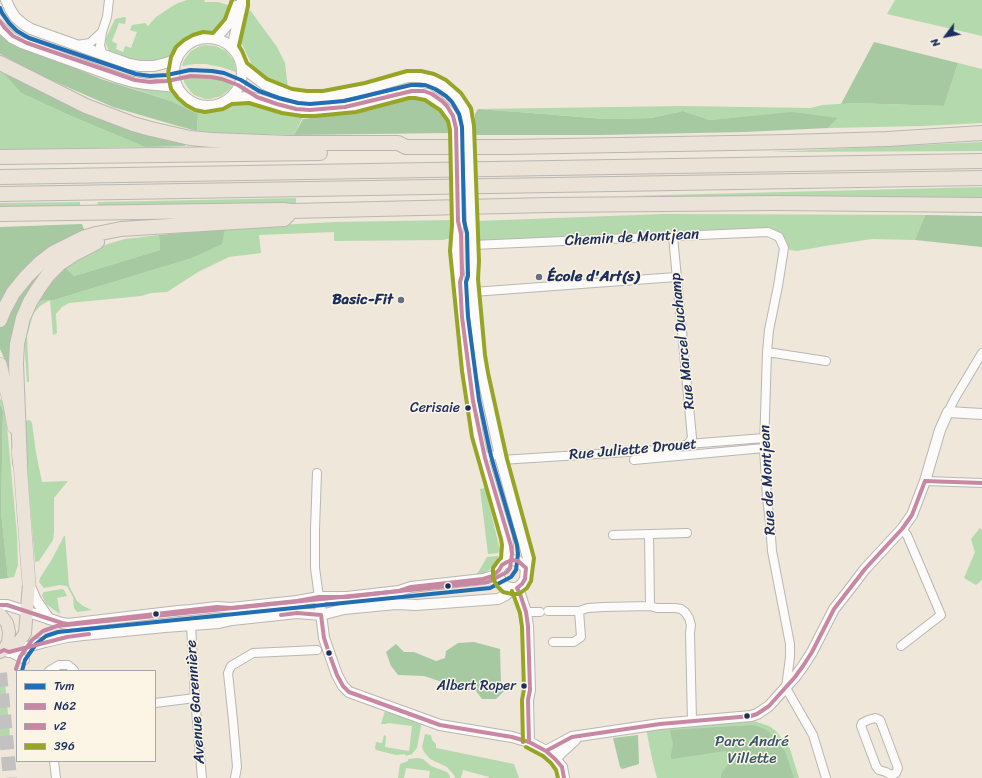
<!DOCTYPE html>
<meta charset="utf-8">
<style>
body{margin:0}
#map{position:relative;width:982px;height:778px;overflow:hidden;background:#eee7da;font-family:Sriracha,sans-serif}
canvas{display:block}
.legend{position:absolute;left:16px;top:670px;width:140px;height:92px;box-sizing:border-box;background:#fcf5e5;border:1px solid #a2a6af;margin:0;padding:5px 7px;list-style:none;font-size:12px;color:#1b2f5e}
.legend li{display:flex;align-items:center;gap:8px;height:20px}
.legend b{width:20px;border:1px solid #a2a6af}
.north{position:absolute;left:926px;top:16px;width:40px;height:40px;-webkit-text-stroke:3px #fcf5e5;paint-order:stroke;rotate:238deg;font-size:11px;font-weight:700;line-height:16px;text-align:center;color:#1b2f5e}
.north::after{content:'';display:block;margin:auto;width:14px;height:18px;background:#1b2f5e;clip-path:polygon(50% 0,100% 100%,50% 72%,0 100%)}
</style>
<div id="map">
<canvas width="982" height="778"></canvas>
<ul class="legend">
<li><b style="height:5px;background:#216eb4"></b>Tvm</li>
<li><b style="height:5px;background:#c988a2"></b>N62</li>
<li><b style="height:5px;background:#c988a2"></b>v2</li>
<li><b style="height:5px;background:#97a526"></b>396</li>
</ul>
<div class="north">N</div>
</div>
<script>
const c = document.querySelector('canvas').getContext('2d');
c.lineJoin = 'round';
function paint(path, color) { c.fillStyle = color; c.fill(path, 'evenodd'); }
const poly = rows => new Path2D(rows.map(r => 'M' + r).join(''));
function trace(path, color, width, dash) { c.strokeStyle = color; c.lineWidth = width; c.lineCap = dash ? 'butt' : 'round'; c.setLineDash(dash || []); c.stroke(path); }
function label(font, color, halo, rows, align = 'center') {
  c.font = font + ' Sriracha,sans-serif'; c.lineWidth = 3; c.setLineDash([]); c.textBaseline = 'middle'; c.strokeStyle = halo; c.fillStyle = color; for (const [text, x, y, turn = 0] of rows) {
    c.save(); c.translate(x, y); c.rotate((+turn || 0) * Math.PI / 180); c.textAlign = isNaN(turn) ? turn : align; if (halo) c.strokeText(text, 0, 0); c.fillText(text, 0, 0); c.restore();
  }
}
paint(poly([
 [187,0,204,0,205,2,218,2,231,6,227,19,220,27,213,32,201,33,187,39,179,47,170,58,144,64,111,54,109,51,106,44,106,38,115,19,124,17,126,18,125,24,119,23,112,41,117,44,116,49,123,52,125,46,131,48,137,32,130,30,132,25,145,23,148,26,156,17,171,7,178,3],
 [895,0,982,0,982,36,887,14],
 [250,10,277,47,285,63,288,88,278,86,253,67,238,36,240,28],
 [205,45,216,46,226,51,234,61,236,72,221,67,206,64,195,64,182,66,184,60,191,51,200,46],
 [958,63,982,69,982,123,923,126,828,128,838,118,755,116,710,120,683,111,651,118,605,119,544,114,478,109,683,106,810,108,823,105,852,103,944,106],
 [0,72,4,74,21,93,71,116,145,147,0,150],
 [195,77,208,77,221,79,233,84,230,89,221,96,210,99,205,99,194,95,190,91,184,82,184,78],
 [119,84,173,92,189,107,202,111,221,110,232,103,254,102,304,115,294,135,215,133,197,131,198,114,171,101],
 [982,142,982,151,770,152],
 [982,187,982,198,807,196,626,196],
 [296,198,296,203,97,206,98,202],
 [80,202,80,206,0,207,0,203],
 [663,214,925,215,915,240,872,239,825,246,797,251,790,250,770,232,761,230,674,231,477,241,477,221],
 [452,220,451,238,443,240,334,241,334,232,259,235,261,253,229,257,198,272,167,292,151,293,141,296,69,303,62,307,56,314,57,333,53,335,50,300,40,306,33,314,27,336,29,382,27,382,25,353,24,333,27,325,38,301,54,300,189,259,225,229,258,226,335,222],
 [159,235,160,250,74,276,64,266,94,249,111,243,125,239],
 [0,399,3,401,7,426,17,535,18,565,14,577,8,578,1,512,3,411,0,404],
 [30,420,32,423,36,453,42,482,68,481,54,498,54,532,53,540,39,561,35,562,23,421],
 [485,488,500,550,498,553,488,554,480,489],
 [980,528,982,530,982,580,976,585,964,578,975,552,971,539],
 [64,536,65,536,69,586,77,601,83,606,92,610,77,612,74,608,73,597,67,586,60,585,44,588,39,582,40,578,52,559,62,540],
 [497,556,499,556,495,563,489,570,483,574,475,576,479,571,487,557],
 [62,589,64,590,67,596,57,598,60,614,46,604,42,595,44,592],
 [5,682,10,736,0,737,0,683],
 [385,711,420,723,421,726,417,748,412,754,406,756,405,754,396,755,376,750,375,748,376,742,382,743,384,735,386,736,385,747,409,751,412,726,388,723,386,724,381,724],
 [754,721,769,726,776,731,790,749,799,778,657,778,653,763,646,729],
 [425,734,431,735,432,740,436,744,436,748,514,764,519,778,489,778,489,777,463,770,461,778,455,778,454,775,447,767,430,759,424,752,422,747],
 [418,758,423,759,431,766,447,772,450,776,450,778,429,778,430,771,406,768,404,778,398,778,400,764,408,761,408,759]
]), '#b4d9ad');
paint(poly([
 [0,32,47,56,101,79,171,101,198,114,197,131,178,126,113,107,42,76,0,54],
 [874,42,958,63,944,106,852,103,841,104],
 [4,74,34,87,186,141,185,146,145,147,71,116,21,93],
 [403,99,415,99,427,102,439,109,447,120,451,133,294,135,303,119,346,114],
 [478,109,544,114,605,119,651,118,683,111,710,120,792,112,838,118,828,128,744,132,600,135,475,135,475,114],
 [925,215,982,216,982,247,915,240],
 [82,224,85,232,0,307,0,227],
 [225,229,222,244,189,259,54,300,38,301,49,282,64,266,74,276,160,250,159,235],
 [33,275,39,281,13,369,8,367,0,349,0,327,2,321],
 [0,404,3,411,1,512,8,578,0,579],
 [474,642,500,649,501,682,504,685,505,690,496,699,482,699,476,691,460,688,424,676,398,675,391,666,386,652,396,644,404,652,414,652,436,661,445,658,446,651,458,643],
 [754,725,767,730,772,735,785,751,794,778,721,778,721,774,731,760,726,751,671,759,671,754,673,744,670,730],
 [638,735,639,764,622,769,620,767,613,738]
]), '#a6c9a2');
trace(poly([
 [0,673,10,778]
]), '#c4c2c1', 14, [14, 7]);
const minor = poly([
 [102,32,100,46,103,55],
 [77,45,90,43,102,32,107,17,109,0],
 [673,236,692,438,688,444],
 [473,245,768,232,779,237,784,248,778,286,769,330,767,352,764,448,767,498,770,523,772,551,790,644,790,657,786,688,813,735,826,778],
 [473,292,676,277],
 [767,352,826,361],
 [948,412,955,398,982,353],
 [483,458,500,454],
 [501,460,675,449,688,444,764,438],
 [634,460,764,448],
 [317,473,315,529,315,568,319,597],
 [925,481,982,483],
 [649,534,650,606],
 [613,535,687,533],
 [548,611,579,611,588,608,603,607,650,606,657,608,675,608,681,609,685,612,689,618,691,625,690,633,692,721],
 [526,612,540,612],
 [191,625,195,698,202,778],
 [553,642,574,642,581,637,579,611],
 [901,646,941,615,907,535,902,529],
 [9,652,25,660],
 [49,671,59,665,68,665,74,670,74,671],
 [155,703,195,698],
 [54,761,56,778],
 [891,775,896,773,898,768,880,720,875,718,868,720,862,723,861,726,876,766,879,770,886,772,891,775,892,778],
 [235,778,237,767,233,720,228,673,231,666,253,653,317,650]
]);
const tertiary = poly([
 [6,0,10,9,15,17,23,24,31,29,118,60,129,64,140,66,154,66,166,63,177,59],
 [0,27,12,38,22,43,119,78,133,82,146,84,177,87],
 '174 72a34 34 0 1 1 68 0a34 34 0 1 1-68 0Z',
 [215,39,230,22,236,6],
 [232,48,242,5,242,0],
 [242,67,264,84,276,90,291,95,307,97,323,97,337,95,366,89,408,77,420,77,432,80,443,85,450,91,461,103,467,116,468,126],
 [230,98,250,97,258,99,283,107,302,110,315,110,331,109,355,106,400,94,408,92,415,92,427,94,438,101,449,112,453,118,456,129],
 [472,224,473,261,472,279,474,307,482,374,501,460,528,558,526,568,525,579,522,584,517,588,512,588,506,587,502,583,499,577,499,570,502,565,507,562,512,560,518,561,521,564,526,568],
 [458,225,456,246,456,257,459,274,465,342,475,418,478,435,483,458,507,538,508,545,507,562],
 [29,584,36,600,49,619],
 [517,588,520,594,526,612,528,626,530,690,528,700,529,742],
 [319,597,324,638,337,675,343,686,349,692,440,725,512,737,529,742,546,751,555,759,562,767,564,778],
 [0,605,7,605,62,623,68,624,178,611,191,610,217,607,231,608,297,601,319,597,347,597,399,591,411,587,483,579,493,576,499,570],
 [6,651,9,652,45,642,67,637,83,635,165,627,219,623,232,620,297,613,321,615,344,609,396,604,416,605,498,599,506,595,512,588],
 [546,751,572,737,660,724,751,716,757,714,769,706,795,677,803,666,812,652,834,609,849,590,865,569,902,529,912,515,925,481,940,430,948,412,982,414],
 [555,759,564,750,575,740]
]);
const primary = poly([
 [0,614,7,623,9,632,8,642,4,650],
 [0,652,19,642,25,633,29,584]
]);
const trunk = poly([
 [0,364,10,405,14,427],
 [18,452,20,463,29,584]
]);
const motorway = poly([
 [0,63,86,106,133,124,151,129,190,138,212,140,288,143,398,143,406,147,508,147,788,142,887,139,982,133],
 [0,157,320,153],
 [0,177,982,161],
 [0,194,982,178],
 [0,214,283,210,291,211,549,205,775,203,982,205],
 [0,320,4,310,13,293,26,277,40,263,53,253,83,238,96,234,121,229,284,219,288,215],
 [20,463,16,363,17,344,23,318,30,302,38,289,48,275,60,263,74,254,97,242]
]);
trace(minor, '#b9b7b3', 10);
trace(tertiary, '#b9b7b3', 12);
trace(primary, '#b9b7b3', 14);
trace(trunk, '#b9b7b3', 14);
trace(motorway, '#b9b7b3', 16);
trace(minor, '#fcfbf9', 8);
trace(tertiary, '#fcfbf9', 10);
trace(primary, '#ebe3d7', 12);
trace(trunk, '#ebe3d7', 13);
trace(motorway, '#ebe3d7', 14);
const tertiaryBridge = poly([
 [468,126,472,224],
 [456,129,458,225]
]);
trace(tertiaryBridge, '#b9b7b3', 12, []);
trace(tertiaryBridge, '#fcfbf9', 10);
trace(poly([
 [0,8,2,13,9,23,17,31,29,38,136,74,150,76,167,75,190,70,212,71,224,73,241,80,259,91,279,98,298,103,310,104,344,101,411,85,425,85,435,89,446,96,452,102,459,114,462,127,464,221,467,233,468,276,466,282,468,317,479,400,491,456,517,545,518,554,516,570,511,577,490,588,58,632,46,636,36,644,25,660,22,671]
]), '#216eb4', 4);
trace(poly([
 [0,21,4,27,13,36,27,43,135,80,150,82,167,81,191,76,211,77,222,79,238,85,257,97,277,104,296,109,310,110,345,107,412,91,424,91,432,94,442,101,447,106,453,116,456,128,458,221,461,234,462,275,460,282,462,317,473,401,485,458,511,546,512,554,510,568,507,572,488,582,57,626,43,631,32,640,20,657,16,669]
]), '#c988a2', 4);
trace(poly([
 [925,481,982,483],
 [0,605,7,605,62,623,68,624,217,607,231,608,297,601,319,597,347,597,399,591,411,587,483,579,493,576,499,570,502,565,507,562,512,560,518,561,526,568,525,579,522,584,517,588,520,594,526,612,528,626,530,690,528,700,529,742],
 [281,615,297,613,321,615,324,638,330,656,337,675,343,686,349,692,440,725,512,737,529,742,546,751,555,759,562,767,564,778],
 [0,652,4,650,9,652,67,637,89,634],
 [546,751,572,737,660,724,751,716,757,714,769,706,795,677,803,666,812,652,834,609,865,569,902,529,912,515,925,481]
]), '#c988a2', 4);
trace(poly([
 [232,0,225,19,213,33,203,32,193,35,184,40,176,47,171,57,168,74,171,89,178,98,186,105,195,110,205,112,223,109,232,104,249,103,282,113,302,116,315,116,356,112,409,98,415,98,425,100,440,110,448,121,450,130,452,225,450,251,462,371,472,437,501,539,502,545,501,558,498,561,493,568,493,578,497,586,503,592,512,594,519,594,527,588,531,581,534,558,507,459,488,373,485,355,478,279,479,261,474,126,471,108,461,93,446,80,434,74,421,71,407,71,365,83,323,91,307,91,292,89,267,79,247,63,242,51,239,46,248,6,248,0],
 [512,591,520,613,522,627,524,689,522,700,523,742],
 [526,747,543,756,551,763,556,770,558,778]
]), '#97a526', 4);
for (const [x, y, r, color] of [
 [539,277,4,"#656f89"],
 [401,300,4,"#656f89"],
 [468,408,3.5,"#1b2f5e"],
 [448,586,3.5,"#1b2f5e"],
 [156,614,3.5,"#1b2f5e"],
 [329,653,3.5,"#1b2f5e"],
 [524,686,3.5,"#1b2f5e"],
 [747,716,3.5,"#1b2f5e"]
]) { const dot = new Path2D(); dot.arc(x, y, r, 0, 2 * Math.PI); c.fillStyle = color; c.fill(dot); trace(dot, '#fcf5e5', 1.5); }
label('14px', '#1b2f5e', '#fcf5e5', [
 ["Cerisaie",460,408],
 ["Albert Roper",516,686]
], 'right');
label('15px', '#1b2f5e', '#fcf5e5', [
 ["Chemin de Montjean",632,238,-3],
 ["Rue Marcel Duchamp",683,341,-96],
 ["Rue Juliette Drouet",633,450,-5],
 ["Rue de Montjean",768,480,-93],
 ["Avenue Garennière",196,702,-94]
]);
label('bold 15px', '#1b2f5e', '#fcf5e5', [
 ["École d'Art(s)",547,277],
 ["Basic-Fit",393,300,"right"]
], 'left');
label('15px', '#365669', '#fcf5e5', [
 ["Parc André",752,742],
 ["Villette",752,759]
]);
</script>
